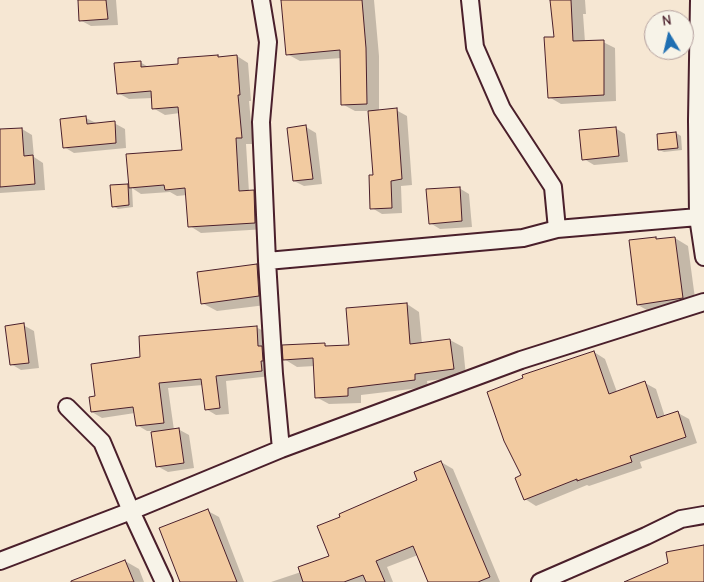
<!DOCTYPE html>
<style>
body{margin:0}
#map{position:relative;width:704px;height:582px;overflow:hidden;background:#f6e7d3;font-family:"Comic Neue",sans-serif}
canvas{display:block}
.north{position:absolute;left:644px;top:10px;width:50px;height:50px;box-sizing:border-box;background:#f7f3e8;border:1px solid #b29e9c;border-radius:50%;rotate:351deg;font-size:14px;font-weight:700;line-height:20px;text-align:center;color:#4a1f2b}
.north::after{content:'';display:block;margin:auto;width:18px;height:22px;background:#1f6fb2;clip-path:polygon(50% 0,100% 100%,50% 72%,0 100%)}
</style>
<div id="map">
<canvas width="704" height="582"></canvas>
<div class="north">N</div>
</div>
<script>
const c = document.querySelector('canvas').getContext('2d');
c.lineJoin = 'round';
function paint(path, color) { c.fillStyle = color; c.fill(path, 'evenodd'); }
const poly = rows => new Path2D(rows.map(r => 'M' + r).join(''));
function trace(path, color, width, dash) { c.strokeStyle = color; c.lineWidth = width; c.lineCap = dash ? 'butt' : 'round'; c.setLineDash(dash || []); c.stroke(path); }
paint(poly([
 [79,0,116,0,118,25,91,26,80,20],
 [283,0,374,0,379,56,379,111,396,110,407,116,412,185,401,186,402,213,382,214,372,208,375,176,370,111,355,111,342,104,342,58,300,61,287,54],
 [551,0,585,0,586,14,583,14,585,42,603,42,615,48,616,101,561,104,549,97,556,38],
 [237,56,248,63,251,101,249,101,253,144,246,144,249,192,254,191,265,198,266,229,201,233,190,226,187,195,177,196,170,192,141,194,132,188,133,207,118,209,113,206,127,185,130,187,183,151,180,113,165,115,153,108,153,98,129,99,118,93,140,62,150,68],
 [86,118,96,123,114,123,125,129,126,148,74,153,64,147],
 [306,127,316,133,322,184,304,186,294,181],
 [615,128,625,134,628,162,594,165,584,159],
 [22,129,32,135,34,157,43,163,45,190,0,193,0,131],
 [676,133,681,136,682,150,664,152,659,150],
 [459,188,469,194,472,227,440,229,430,223],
 [655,238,659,240,675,238,688,246,696,306,652,313,638,305],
 [257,265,272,274,274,304,217,311,202,303],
 [407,304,419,312,422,344,450,340,463,347,466,376,427,381,428,387,361,395,361,403,329,404,316,397,315,366,297,367,284,359,284,346,325,345,329,347,350,346],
 [23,325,34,331,39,368,21,370,11,364],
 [256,327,267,333,271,376,226,381,229,414,216,415,206,409,203,385,168,388,174,430,178,429,189,435,194,468,168,472,157,466,152,431,147,431,137,425,135,413,102,418,92,412,96,397,142,358],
 [594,352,605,359,617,392,645,383,656,389,665,417,678,413,689,419,697,443,640,462,642,468,589,486,587,485,536,506,525,499,523,476],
 [441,462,453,469,500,582,430,582,418,555,387,567,393,582,271,582,301,572,331,556],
 [208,511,219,517,244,582,183,582],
 [125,561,139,569,144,582,79,582]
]), '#0003');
const building = poly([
 [78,0,106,0,108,19,79,21,78,0],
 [281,0,362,0,366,48,367,104,341,105,340,50,286,55,281,0],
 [550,0,571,0,573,41,604,40,604,95,548,98,544,37,554,37,550,0],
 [218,55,218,57,237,55,240,95,238,95,242,138,236,138,239,191,254,190,255,223,188,227,185,188,165,190,164,185,129,188,126,154,182,150,178,107,152,109,151,91,117,94,114,63,141,61,141,67,178,64,178,58,218,55],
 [397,108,402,179,391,181,392,208,370,209,369,175,373,175,368,111,397,108],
 [86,116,87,124,115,121,116,143,63,148,60,119,86,116],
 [306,125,313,179,293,181,287,128,306,125],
 [616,127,619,156,582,160,579,130,616,127],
 [22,128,24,156,33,155,35,184,0,187,0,129,22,128],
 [676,132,678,148,658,150,657,134,676,132],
 [128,184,129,205,112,207,110,185,128,184],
 [460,187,462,221,429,224,426,189,460,187],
 [656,237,656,239,675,237,683,298,637,305,629,240,656,237],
 [257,264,259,296,201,304,197,272,257,264],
 [407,303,410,344,450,339,454,369,415,374,415,380,348,388,348,396,315,398,313,358,283,360,282,345,325,343,325,346,349,345,346,308,407,303],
 [24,323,29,363,10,365,5,326,24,323],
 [257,326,258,346,262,346,263,361,261,361,262,371,216,376,220,408,205,410,201,379,159,383,164,423,136,426,133,407,91,412,89,397,95,396,91,364,140,357,139,336,257,326],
 [594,351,609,394,645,381,657,418,678,411,686,437,630,456,632,462,577,481,577,479,524,500,515,478,521,475,504,441,487,392,523,378,522,375,594,351],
 [179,428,184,463,156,467,151,432,179,428],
 [441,461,490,577,478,582,428,582,413,546,376,561,385,582,366,582,363,575,344,582,303,582,298,567,329,556,317,526,340,517,339,514,417,480,414,472,441,461],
 [208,509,237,582,180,582,159,528,208,509],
 [704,545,704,582,624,582,668,563,666,552,704,545],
 [125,560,134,582,71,582,71,581,125,560]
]);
paint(building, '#f2cba1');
trace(building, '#4a1f2b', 1);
const minor = poly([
 [261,0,268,42,261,122,267,261,274,374,281,449],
 [470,0,475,47,502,109,553,187,557,229],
 [699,0,697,120,698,217,704,257],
 [267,261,523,238,557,229,698,217],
 [67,407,102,442,131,511,164,582],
 [0,561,131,511,281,449,521,360,704,302],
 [540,582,646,536,681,519,704,515]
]);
trace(minor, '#4a1f2b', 20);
trace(minor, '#f7f3e8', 16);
</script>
